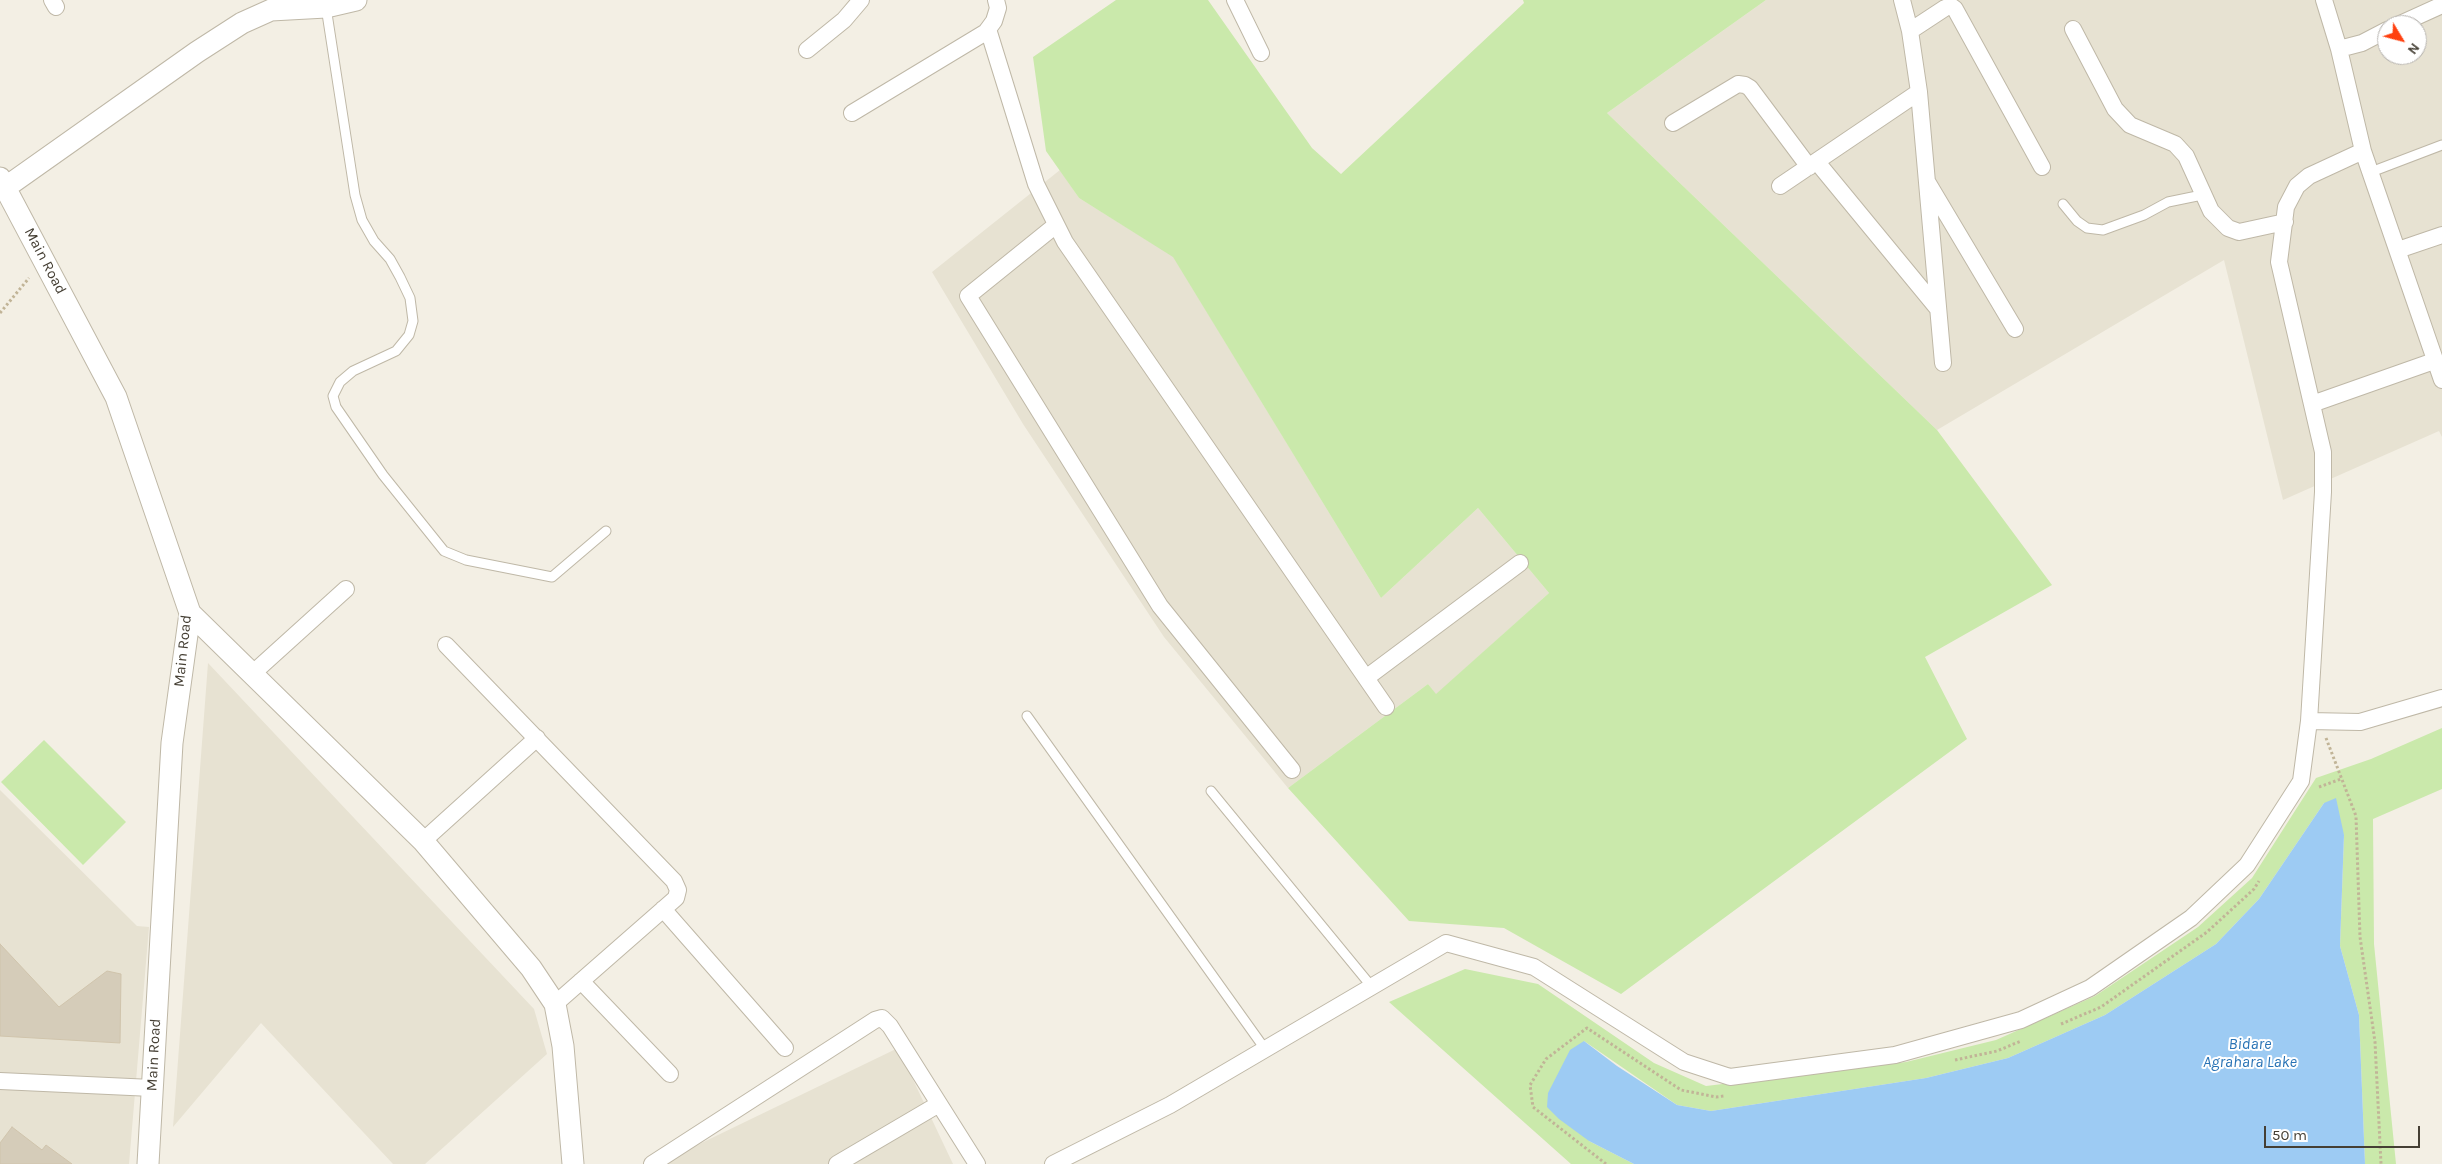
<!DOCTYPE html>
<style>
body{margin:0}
#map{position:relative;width:2442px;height:1164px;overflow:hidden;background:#f3efe4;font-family:Karla,sans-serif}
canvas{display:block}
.north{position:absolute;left:2377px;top:15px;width:50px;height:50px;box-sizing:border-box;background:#fff;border:1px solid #b5b2ae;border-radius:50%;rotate:127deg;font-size:14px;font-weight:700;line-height:20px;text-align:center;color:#453f34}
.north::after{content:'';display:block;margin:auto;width:18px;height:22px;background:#ff400f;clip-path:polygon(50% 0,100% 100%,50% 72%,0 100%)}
.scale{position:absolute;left:2264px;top:1126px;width:156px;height:22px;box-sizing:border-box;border:2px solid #453f34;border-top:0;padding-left:6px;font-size:15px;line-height:18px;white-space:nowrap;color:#453f34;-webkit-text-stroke:4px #fff;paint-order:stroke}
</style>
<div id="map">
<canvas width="2442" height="1164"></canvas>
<div class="north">N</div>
<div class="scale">50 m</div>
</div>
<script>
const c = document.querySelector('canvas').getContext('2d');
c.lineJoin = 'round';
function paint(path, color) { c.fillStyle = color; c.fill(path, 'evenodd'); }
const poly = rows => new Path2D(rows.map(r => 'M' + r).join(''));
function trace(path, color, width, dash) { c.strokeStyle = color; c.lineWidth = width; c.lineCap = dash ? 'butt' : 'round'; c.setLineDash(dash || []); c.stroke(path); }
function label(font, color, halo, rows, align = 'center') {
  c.font = font + ' Karla,sans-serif'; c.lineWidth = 4; c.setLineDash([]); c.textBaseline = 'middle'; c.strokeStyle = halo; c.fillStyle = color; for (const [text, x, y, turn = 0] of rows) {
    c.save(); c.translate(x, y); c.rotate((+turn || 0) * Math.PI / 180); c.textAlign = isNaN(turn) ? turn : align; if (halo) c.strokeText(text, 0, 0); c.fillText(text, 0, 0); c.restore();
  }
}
paint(poly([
 [1766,0,2442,0,2442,437,2439,431,2283,500,2224,260,1937,430,1607,113],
 [2387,25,2417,25,2417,55,2387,55],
 [1060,170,1079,198,1173,256,1381,598,1478,508,1549,593,1436,695,1428,684,1288,788,1164,637,1023,424,932,272],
 [208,663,534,1009,547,1054,425,1164,393,1164,261,1023,173,1127],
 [0,790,137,926,149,927,129,1164,0,1164],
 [898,1048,953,1164,658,1164]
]), '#e7e2d2');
paint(poly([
 [1116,0,1208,0,1312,148,1341,174,1524,3,1523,0,1766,0,1607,113,1937,430,2052,585,1925,657,1967,739,1621,994,1504,928,1409,921,1288,788,1428,684,1436,694,1549,593,1478,508,1381,598,1173,257,1079,198,1046,151,1033,57],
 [2442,728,2442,789,2373,819,2374,944,2396,1164,2365,1164,2359,1015,2340,946,2344,835,2324,803,2259,899,2216,944,2105,1015,2008,1058,1926,1078,1711,1111,1677,1105,1584,1041,1589,1141,1634,1164,1571,1164,1389,1002,1465,969,1538,984,1654,1063,1706,1086,1906,1062,1996,1040,2095,996,2198,927,2252,878,2316,778,2371,759],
 [44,740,126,822,83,865,1,782]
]), '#cae9ab');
paint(poly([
 [2336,798,2344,835,2340,946,2359,1015,2365,1164,1634,1164,1589,1141,1559,1119,1547,1107,1548,1093,1570,1050,1584,1041,1617,1066,1677,1105,1711,1111,1926,1078,2008,1058,2105,1015,2216,944,2259,899,2324,803]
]), '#9dcbf3');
const building = poly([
 [0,944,59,1007,107,971,121,974,120,1043,0,1036,0,944],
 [12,1127,42,1150,46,1145,72,1164,0,1164,0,1143,12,1127]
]);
paint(building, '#d5ccb9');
trace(building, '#d0c4ac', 1);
const service = poly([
 [326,7,355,195,362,220,374,241,390,259,400,277,410,298,413,321,409,335,396,351,353,371,340,382,333,396,336,407,383,475,444,551,466,560,552,577,606,531],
 [2371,172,2442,145],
 [2063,204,2077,221,2087,228,2103,230,2144,215,2168,202,2202,195],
 [1027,716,1265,1049],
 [1211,791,1372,987]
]);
const minor = poly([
 [52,0,56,7],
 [1235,0,1261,53],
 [1902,0,1910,31,1919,92,1943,363],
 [2324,0,2339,49,2363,151,2442,380],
 [2398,25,2442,5],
 [988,29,1036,184,1065,242,1386,707],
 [2073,29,2115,109,2130,125,2175,144,2186,156,2211,211,2228,228,2239,232,2285,222],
 [1910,31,1945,8,1951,6,1955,9,2042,167],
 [2339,49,2362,43,2387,30],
 [807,50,844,20,861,0],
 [852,113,986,32,994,21,998,8,996,0],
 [1673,123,1738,84,1745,85,1750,88,1809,167],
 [1817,162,1938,309],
 [1928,183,2015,329],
 [1780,186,1919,92],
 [1056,225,968,296,1160,606,1292,770],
 [2398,250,2442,235],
 [2312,404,2434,361],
 [446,645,674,881,678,890,676,898,555,1004],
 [252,674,346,589],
 [1366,678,1520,563],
 [2309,721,2360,722,2442,698],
 [423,841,537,738],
 [663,909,785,1048],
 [581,981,670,1074],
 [0,1081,152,1088],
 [652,1164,875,1020,882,1018,890,1026,977,1164],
 [837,1164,939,1104],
 [1053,1164,1170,1105,1446,943,1534,967,1684,1062,1730,1077,1895,1055,2021,1020,2090,988,2191,918,2247,865,2301,781,2309,721,2323,492,2323,452,2279,262,2286,207,2297,186,2309,176,2363,151]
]);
const tertiary = poly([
 [0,178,116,397,190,613,172,743,148,1164],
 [6,187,197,52,242,23,271,10,326,7,356,0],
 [190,613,423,841,531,968,555,1004,563,1046,573,1164]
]);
trace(service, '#bfb8a7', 11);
trace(minor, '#bfb8a7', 18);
trace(tertiary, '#bfb8a7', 23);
trace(poly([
 [0,313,29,278],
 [2326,738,2356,816,2360,937,2375,1042,2381,1164],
 [2319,787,2341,779],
 [2061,1024,2101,1007,2207,932,2254,889,2259,881],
 [1955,1060,1997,1051,2021,1041],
 [1606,1164,1533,1107,1530,1085,1546,1059,1587,1028,1681,1090,1716,1097,1724,1096]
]), '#c1b497', 3, [2.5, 2.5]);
trace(service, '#fff', 9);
trace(minor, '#fff', 16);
trace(tertiary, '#fff', 21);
label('15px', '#453f34', '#fff', [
 ["Main Road",45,261,62],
 ["Main Road",183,651,-84],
 ["Main Road",154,1055,-87]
]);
label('italic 16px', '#2973b5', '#fff', [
 ["Bidare",2250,1044],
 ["Agrahara Lake",2250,1062]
]);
</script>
